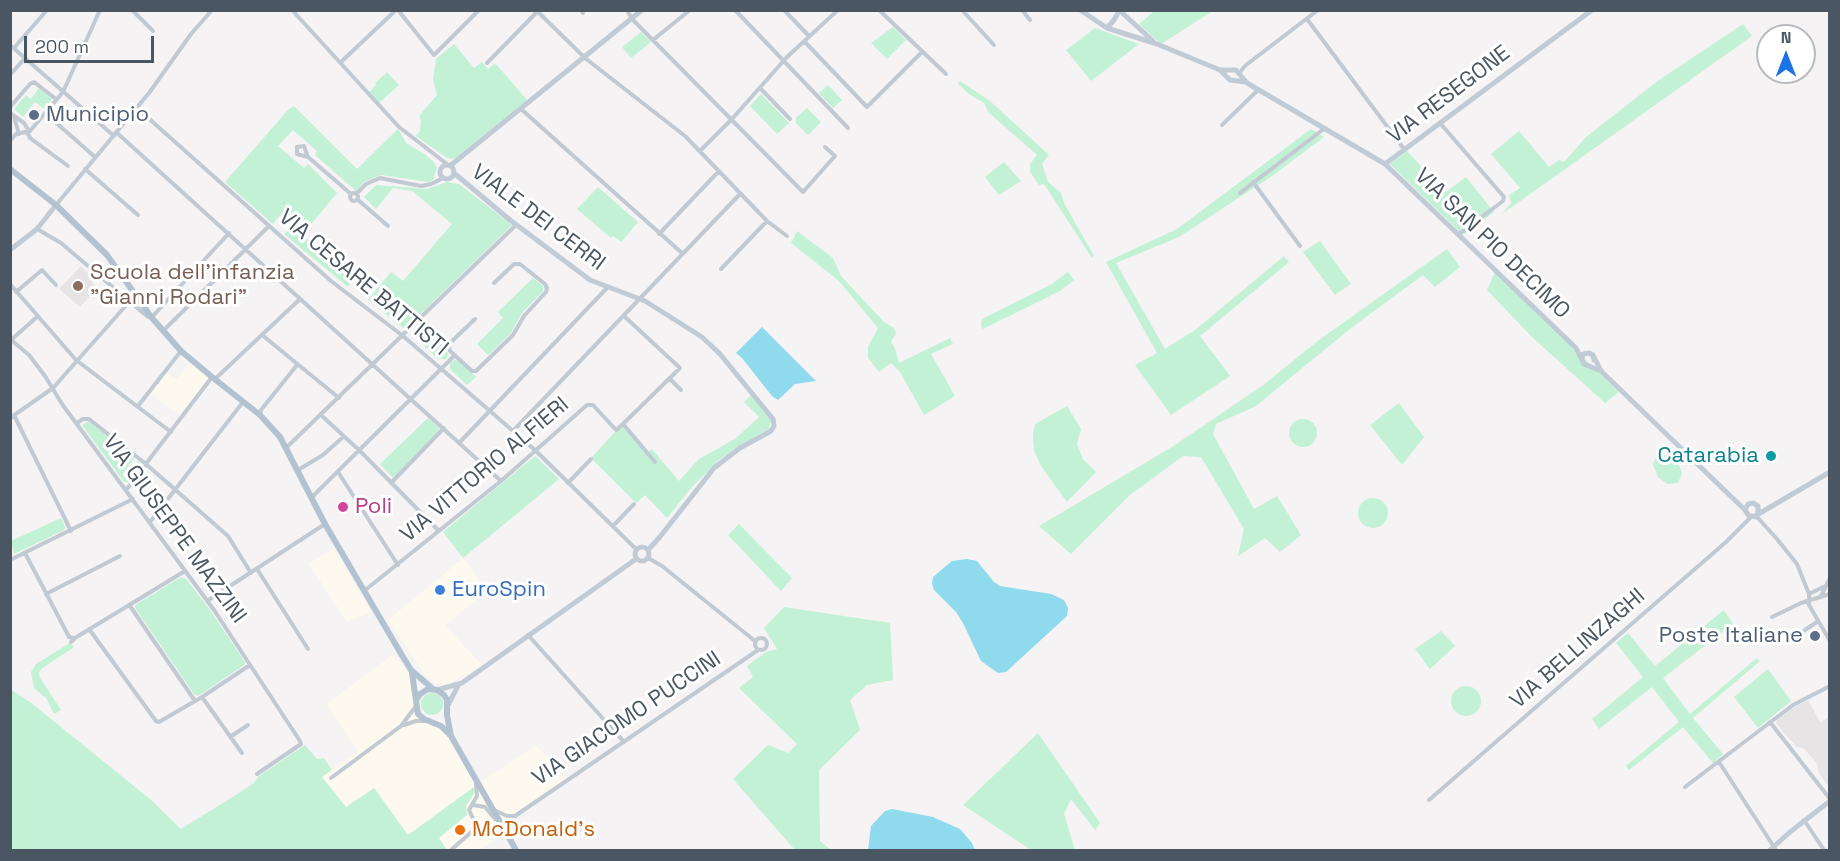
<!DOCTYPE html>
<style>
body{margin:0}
#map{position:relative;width:1840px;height:861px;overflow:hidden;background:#f5f3f3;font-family:"Space Grotesk",sans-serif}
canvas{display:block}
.frame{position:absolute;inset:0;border:12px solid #4a5661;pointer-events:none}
.north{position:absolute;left:1756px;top:24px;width:60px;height:60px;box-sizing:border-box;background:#fff;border:2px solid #b7bbc0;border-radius:50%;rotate:0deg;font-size:16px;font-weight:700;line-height:24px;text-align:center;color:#4a5661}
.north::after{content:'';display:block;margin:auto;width:21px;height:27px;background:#1a73e8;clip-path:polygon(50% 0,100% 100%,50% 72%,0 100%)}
.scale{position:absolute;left:24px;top:36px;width:130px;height:27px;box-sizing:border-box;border:3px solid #4a5661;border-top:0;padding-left:8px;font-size:18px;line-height:21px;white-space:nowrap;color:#4a5661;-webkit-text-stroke:4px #fff;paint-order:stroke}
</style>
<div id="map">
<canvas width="1840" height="861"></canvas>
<div class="frame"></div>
<div class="north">N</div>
<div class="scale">200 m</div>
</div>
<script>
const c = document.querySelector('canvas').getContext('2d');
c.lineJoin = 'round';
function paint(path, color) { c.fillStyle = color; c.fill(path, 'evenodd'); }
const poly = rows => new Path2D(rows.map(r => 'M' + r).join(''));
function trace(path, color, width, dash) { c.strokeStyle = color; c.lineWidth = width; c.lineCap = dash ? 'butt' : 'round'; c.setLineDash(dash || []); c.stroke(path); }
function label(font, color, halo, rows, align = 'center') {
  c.font = font + ' "Space Grotesk",sans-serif'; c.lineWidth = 6; c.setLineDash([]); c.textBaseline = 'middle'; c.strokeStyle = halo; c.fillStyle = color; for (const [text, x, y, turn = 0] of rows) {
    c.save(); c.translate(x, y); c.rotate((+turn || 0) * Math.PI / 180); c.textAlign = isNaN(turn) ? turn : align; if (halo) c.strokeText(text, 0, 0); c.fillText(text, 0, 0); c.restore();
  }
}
paint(poly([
 [191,361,213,378,183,417,151,394,166,373,177,379],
 [334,548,370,610,369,613,347,622,309,564],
 [463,558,488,591,445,625,483,666,447,684,435,683,426,676,388,620],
 [394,654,422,691,416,711,432,722,440,719,503,834,480,850,447,850,439,838,466,812,466,806,474,795,463,794,408,835,375,788,347,808,321,777,358,752,326,704],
 [536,745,566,780,503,824,479,783]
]), '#fdf9ef');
paint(poly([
 [81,266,95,279,92,283,97,288,80,307,59,289],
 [1808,700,1820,722,1829,717,1829,787,1819,773,1817,763,1803,748,1797,747,1776,724,1777,720,1791,709]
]), '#e6e4e5');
paint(poly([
 [1151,11,1213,11,1161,44,1139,24,1152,13],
 [1743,24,1752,36,1502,214,1511,203,1509,195,1520,188,1491,154,1519,131,1549,167,1559,160,1564,162,1586,137,1659,80],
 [893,27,906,40,887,59,871,43],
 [1095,28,1139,44,1091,81,1066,50],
 [641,32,651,42,631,58,622,47],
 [454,44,474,68,482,62,488,69,495,63,527,100,454,159,447,158,416,136,420,131,421,120,419,116,437,95,433,80,436,59],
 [387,72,399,85,379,103,369,92,376,85,375,83],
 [960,81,990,101,1049,155,1042,164,1048,182,1061,193,1064,203,1094,256,1092,258,1044,184,1039,185,1030,172,1030,164,1037,155,988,112,984,103,969,94,958,84],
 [828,85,842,100,833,108,819,93],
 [39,88,52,99,44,109,35,102,23,117,14,109,26,95,31,99],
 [761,94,789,123,777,134,750,106],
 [294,106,357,169,398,129,406,143,423,153,434,162,437,168,433,180,428,182,381,175,364,182,356,191,315,155,317,151,293,130,278,146,304,168,308,164,337,193,302,235,355,276,348,287,284,234,292,226,280,215,273,224,225,182,289,109],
 [807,108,821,122,808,135,796,123,796,118],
 [1311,129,1324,137,1272,176,1179,237,1116,263,1165,349,1195,330,1284,256,1289,262,1200,336,1230,376,1171,415,1135,365,1157,353,1106,262,1177,229],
 [1407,151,1446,192,1466,177,1494,212,1463,235,1390,164],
 [1004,162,1021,181,999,195,985,177],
 [447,182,459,184,512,225,405,329,368,300,391,272,403,281,452,224,412,191,393,188,376,209,364,197,376,185,427,189],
 [598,187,638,222,621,242,613,236,611,238,577,209],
 [797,231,833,258,841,276,884,322,894,328,896,333,891,342,895,348,899,363,950,338,953,344,931,354,955,396,924,415,900,372,891,363,879,372,868,358,868,347,878,328,839,281,791,243],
 [1320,241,1351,284,1335,295,1303,252],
 [1447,249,1460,267,1435,287,1423,275,1351,328,1256,406,1216,424,1213,434,1254,509,1277,496,1301,535,1280,552,1265,538,1238,556,1244,529,1201,457,1183,456,1130,495,1071,554,1039,526,1172,447,1262,386,1319,340],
 [1068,272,1074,280,1060,291,983,329,981,326,982,319,1052,284],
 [1495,272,1619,392,1605,403,1532,337,1487,290],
 [533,278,543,286,543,291,521,314,511,333,488,355,477,344,503,318,498,312],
 [431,336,447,350,448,355,446,359,438,359,422,344],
 [455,360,459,361,476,377,467,385,450,369,450,363],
 [751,395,771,420,769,429,739,446,719,460,692,487,667,518,645,495,636,503,591,458,624,422,648,452,652,449,679,481,699,459,735,439,759,417,744,402],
 [1399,403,1424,437,1402,465,1370,425],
 [1067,406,1081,429,1077,444,1083,459,1096,472,1067,502,1041,466,1034,450,1033,434,1035,424],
 [428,418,440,429,393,478,380,464],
 '1289 433a14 14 0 1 1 28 0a14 14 0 1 1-28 0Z',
 [89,421,134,458,122,475,128,479,139,466,136,464,138,461,141,463,142,466,128,482,124,482,82,425],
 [1661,455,1669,456,1678,462,1682,473,1678,483,1667,484,1658,477,1653,465,1656,457],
 [535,456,559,479,463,558,443,532],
 '1358 513a15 15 0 1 1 30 0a15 15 0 1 1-30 0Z',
 [61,518,65,527,64,530,14,554,11,541],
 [739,524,792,578,781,591,728,535],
 [181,577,186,579,210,610,245,662,244,665,198,696,194,694,135,608,135,605],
 [784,607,890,623,893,680,867,685,850,700,860,730,819,770,820,841,831,850,795,850,733,779,768,745,788,753,797,744,739,688,753,677,747,666,766,652,777,649,764,628],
 [1724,610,1733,624,1663,678,1690,714,1757,658,1760,661,1693,718,1723,754,1713,763,1683,727,1629,770,1626,766,1679,722,1652,687,1599,729,1592,719,1643,677,1616,643,1628,633,1655,666],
 [1441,631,1455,646,1430,669,1415,649],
 [70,643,74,647,41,669,39,673,40,678,61,710,54,714,46,698,34,688,31,672,36,664],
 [1768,669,1791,701,1758,728,1734,697],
 '1451 701a15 15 0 1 1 30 0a15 15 0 1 1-30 0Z',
 [10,689,30,702,108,765,151,800,181,829,239,793,254,783,259,776,305,745,317,759,324,758,332,770,322,777,346,807,374,788,408,835,474,787,475,792,466,806,467,815,439,838,447,850,11,850],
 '421 704a11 11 0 1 1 22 0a11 11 0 1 1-22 0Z',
 [1038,733,1100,823,1095,830,1071,799,1064,814,1075,850,1031,850,963,805]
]), '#c3f1d5');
paint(poly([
 [762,327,816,381,795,384,778,400,772,396,742,358,736,353],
 [967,559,977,561,994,582,1000,586,1051,594,1064,600,1068,608,1067,616,1006,672,998,673,981,661,963,623,956,612,934,590,932,584,933,577,952,561],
 [892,809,933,817,960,829,972,843,975,850,868,850,871,826,885,811]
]), '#90daee');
trace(poly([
 [132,10,153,31],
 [292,10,399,127,447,164],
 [398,10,434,55,479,10],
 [536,10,585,58,685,136,767,221,787,236],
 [581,10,583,13],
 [627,10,632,19,803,192,835,156,825,147],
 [735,10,848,128],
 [784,10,809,36],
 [879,10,946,74],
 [962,10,994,45],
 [1022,10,1030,20],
 [1307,19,1404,149],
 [653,40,690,10],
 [804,41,867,107,922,52],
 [10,45,114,136],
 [14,48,47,10],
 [341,62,396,10],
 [487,63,537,12],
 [1239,73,1246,65,1318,10],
 [10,75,25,58],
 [760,88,790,119],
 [10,107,30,84,34,82,56,99],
 [137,108,331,281,403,336,490,411,536,451,636,549],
 [521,109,683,254],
 [10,113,24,123,29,131],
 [45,113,95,157],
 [14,117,19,134],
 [1440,123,1504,197,1503,201,1459,234],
 [1222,125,1258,90],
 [27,132,30,138,68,166],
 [116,132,501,481],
 [10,141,16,134,30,131,63,92,100,10],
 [700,151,732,119,787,57,838,10],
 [308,157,304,146,297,147,297,154,308,157,351,194],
 [85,169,138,215],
 [1253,182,1300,246],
 [357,193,366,184,380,178,421,186,431,184,443,178],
 [1240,193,1325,128],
 '350 197a4 4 0 1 1 8 0a4 4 0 1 1-8 0Z',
 [357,199,388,226],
 [56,205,149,93,191,34,212,10],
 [37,229,61,243,148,317],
 [659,234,719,171],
 [721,269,767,221],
 [10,284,76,360,171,432],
 [16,292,42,270,56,285],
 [624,316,680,368,623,424,655,462],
 [152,317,229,233],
 [475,319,450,343,449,347,450,351,472,371,476,371,513,335,524,316,546,292,547,288,545,284,520,264,514,264,494,283],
 [163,331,269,226],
 [262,335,339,398],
 [10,339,29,355,45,376,62,404,214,610,300,741,301,744,257,774],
 [11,340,38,316],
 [215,379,300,299],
 [670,379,681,390],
 [138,406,181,351],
 [260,414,261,410,297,365],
 [14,415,71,531],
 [321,415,360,451,439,531],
 [10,418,53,388,129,302],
 [77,423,83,419,89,419,146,464,228,536,251,573],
 [513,431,740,194],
 [459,443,607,288],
 [286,448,516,225],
 [298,470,323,455,343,437],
 [338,472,398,565],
 [391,483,444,428],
 [568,483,591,459],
 [126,490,212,377],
 [312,497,455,355],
 [1754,517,1758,518,1777,539,1797,564,1809,594,1809,605,1830,641],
 [150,522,243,402],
 [613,526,634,504],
 [25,553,67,633,69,637,74,638],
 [648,558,662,566,755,641],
 [10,560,133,499],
 [257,569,308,649],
 [364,591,501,481,587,405,593,405,616,430,623,424],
 [46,594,120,556],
 [1809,594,1823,587],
 [1821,596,1830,578],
 [207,601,325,524],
 [130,606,195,701],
 [1772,617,1801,603,1830,594],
 [89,629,156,721,159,722,202,697,250,665],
 [1799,634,1817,622],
 [528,635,624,742],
 '755 644a6 6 0 1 1 12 0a6 6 0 1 1-12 0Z',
 [71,642,75,638,185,571],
 [202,697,242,753],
 [1770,722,1830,799],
 [404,725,416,721,426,721],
 [230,737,248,725],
 [1719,762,1776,850],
 [331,778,401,726,416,706],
 [1685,787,1793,705,1830,686],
 [1429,800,1726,542,1751,517],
 [473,805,485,807,495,819],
 [494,810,507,816,514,816],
 [1804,820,1824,850],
 [512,841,508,824,515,816,758,650],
 [451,850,477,827,469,810,477,796,476,784]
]), '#c1cad2', 4);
trace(poly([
 [1080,10,1107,28,1157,44,1220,70,1230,80,1246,82],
 [1119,10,1153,41],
 [1107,28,1114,20,1119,11],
 [1220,70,1236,70,1247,83,1385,164,1576,348,1584,364,1601,371],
 [1385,164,1592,10],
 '440 172a7 7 0 1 1 14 0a7 7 0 1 1-14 0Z',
 [451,165,642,10],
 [454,173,510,220,590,280,645,301,702,337,720,354,773,419,774,426,771,431,740,448,714,468,659,538,648,550],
 [10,250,37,229,56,205],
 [1594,357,1601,371,1745,510],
 [1582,359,1583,354,1589,353,1593,355,1594,360],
 [1745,510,1749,516,1755,516,1830,472],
 [1745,510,1748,504,1753,503,1758,506,1758,513],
 '635 554a7 7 0 1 1 14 0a7 7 0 1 1-14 0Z',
 [437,690,462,683,636,559],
 [448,705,458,686],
 [1770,850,1790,832,1830,801]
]), '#c1cbd6', 5);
trace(poly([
 [10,169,56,205,107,255,152,318,181,351,212,377,260,415,280,437,325,524,400,652,411,670,433,689],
 [412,673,418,714,424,719,441,726,451,736,516,850],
 [416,700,420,694,428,689,437,690,444,695,447,700,447,715,451,736]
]), '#b3c2d1', 6);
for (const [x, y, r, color] of [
 [34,115,6,"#5c6f8a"],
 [78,286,6,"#8d6e63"],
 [1771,456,6,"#0f9aa8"],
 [343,507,6,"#d1479c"],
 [440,590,6,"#3f7fe0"],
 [1815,636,6,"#5c6f8a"],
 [460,830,6,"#e8710a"]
]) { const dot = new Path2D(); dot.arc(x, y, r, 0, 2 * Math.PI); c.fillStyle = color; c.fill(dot); trace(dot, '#fff', 2); }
label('22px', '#4a5661', '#fff', [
 ["VIA RESEGONE",1449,95,-37],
 ["VIALE DEI CERRI",538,218,37],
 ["VIA SAN PIO DECIMO",1492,244,44],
 ["VIA CESARE BATTISTI",363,283,40],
 ["VIA VITTORIO ALFIERI",485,470,-40],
 ["VIA GIUSEPPE MAZZINI",174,529,54],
 ["VIA BELLINZAGHI",1578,649,-41],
 ["VIA GIACOMO PUCCINI",627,719,-34]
]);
label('22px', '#4e5e75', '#fff', [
 ["Municipio",46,115],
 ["Poste Italiane",1803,636,"right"]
], 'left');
label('22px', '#785e54', '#fff', [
 ["Scuola dell'infanzia",90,273],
 ["\"Gianni Rodari\"",90,298]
], 'left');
label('22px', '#0d838f', '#fff', [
 ["Catarabia",1759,456]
], 'right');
label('22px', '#b23c85', '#fff', [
 ["Poli",355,507]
], 'left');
label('22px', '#366cbe', '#fff', [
 ["EuroSpin",452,590]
], 'left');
label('22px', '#c56008', '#fff', [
 ["McDonald's",472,830]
], 'left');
</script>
